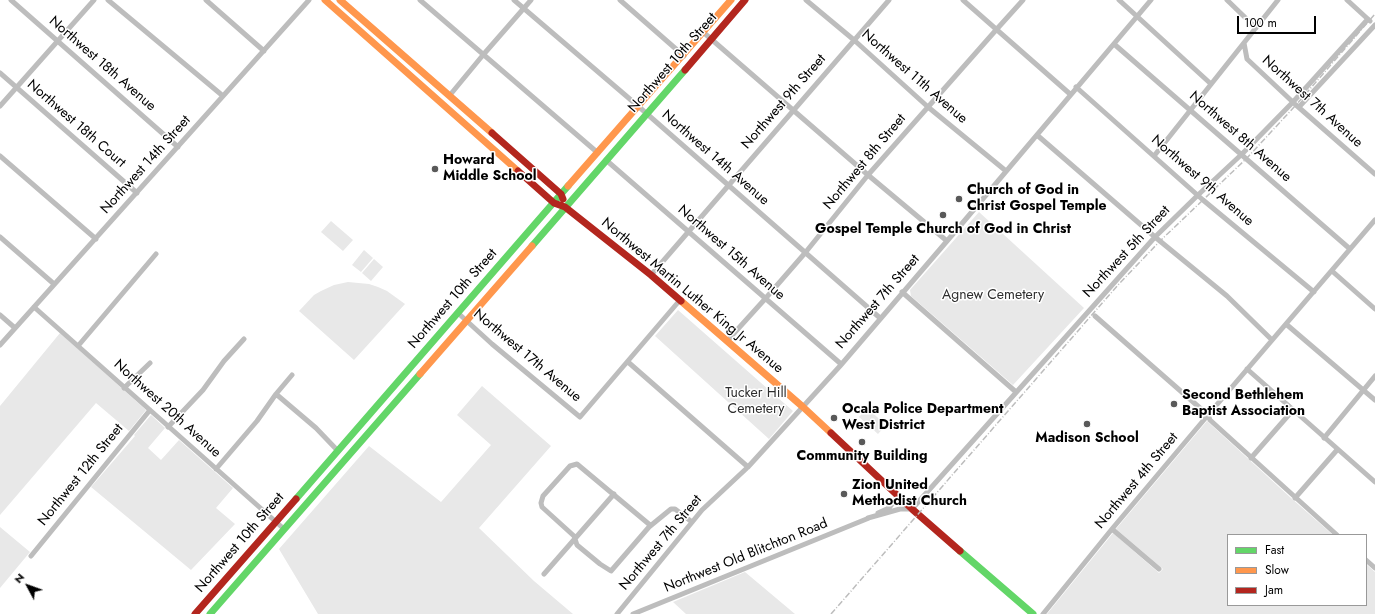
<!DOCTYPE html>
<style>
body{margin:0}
#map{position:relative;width:1375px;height:614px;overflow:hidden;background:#fff;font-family:Jost,sans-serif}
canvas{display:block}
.legend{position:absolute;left:1227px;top:534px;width:140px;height:72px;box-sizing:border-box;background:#fff;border:1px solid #999;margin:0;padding:5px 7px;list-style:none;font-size:12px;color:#000}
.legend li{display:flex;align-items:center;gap:8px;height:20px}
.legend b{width:20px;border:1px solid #999}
.north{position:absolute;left:8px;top:566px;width:40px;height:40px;-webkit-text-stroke:3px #fff;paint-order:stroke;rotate:311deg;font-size:11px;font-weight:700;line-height:16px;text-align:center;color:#000}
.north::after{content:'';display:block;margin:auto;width:14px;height:18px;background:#000;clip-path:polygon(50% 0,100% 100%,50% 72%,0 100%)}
.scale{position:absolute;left:1237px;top:16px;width:79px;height:18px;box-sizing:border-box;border:2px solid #000;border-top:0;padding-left:5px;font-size:12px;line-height:14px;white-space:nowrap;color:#000;-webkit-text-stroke:3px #fff;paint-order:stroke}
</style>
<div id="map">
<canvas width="1375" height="614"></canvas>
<ul class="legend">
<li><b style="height:5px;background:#63d668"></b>Fast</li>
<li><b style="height:5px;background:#ff974d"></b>Slow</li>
<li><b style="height:5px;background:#b3261e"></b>Jam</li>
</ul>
<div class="north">N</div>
<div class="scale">100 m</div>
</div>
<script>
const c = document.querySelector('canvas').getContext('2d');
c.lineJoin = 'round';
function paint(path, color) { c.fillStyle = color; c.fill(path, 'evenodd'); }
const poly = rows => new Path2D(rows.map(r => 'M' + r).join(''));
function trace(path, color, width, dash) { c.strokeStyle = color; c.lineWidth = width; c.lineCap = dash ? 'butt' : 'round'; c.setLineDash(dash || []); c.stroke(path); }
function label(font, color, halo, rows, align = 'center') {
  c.font = font + ' Jost,sans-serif'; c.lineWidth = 3; c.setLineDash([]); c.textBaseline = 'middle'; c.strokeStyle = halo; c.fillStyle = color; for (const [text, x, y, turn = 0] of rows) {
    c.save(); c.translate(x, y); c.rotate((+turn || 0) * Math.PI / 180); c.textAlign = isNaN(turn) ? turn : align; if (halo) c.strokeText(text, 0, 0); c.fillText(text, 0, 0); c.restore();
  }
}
paint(poly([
 [979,212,1084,308,1013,385,911,296,910,290],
 [331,221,353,240,343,251,321,232],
 [364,250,373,258,361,272,352,265],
 [374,259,383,267,371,281,362,273],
 [348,282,369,284,378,287,387,291,405,304,354,360,299,311,314,295,321,291,334,285],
 [678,310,793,411,769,439,655,336],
 [60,333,146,410,129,431,96,403,0,515,0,406],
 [482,386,551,446,479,528,534,581,573,614,318,614,279,549,369,446,441,502,491,445,457,415],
 [867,408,886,425,878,434,859,417],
 [151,415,165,428,148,448,161,460,179,440,233,488,216,508,235,524,191,570,91,487,135,436,134,435],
 [1207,421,1291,498,1333,535,1228,535,1228,605,1366,605,1366,564,1375,572,1375,614,1047,614,1113,533,1159,573,1163,569,1116,529],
 [0,527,30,552,0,588],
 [745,572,795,614,686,614,673,602]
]), '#e8e8e8');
trace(poly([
 [11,0,178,147],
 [108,0,223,96],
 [206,0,264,51],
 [420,0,598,153],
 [514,0,638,106,880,318],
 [620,0,684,56],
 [806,0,854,40,928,107,1006,171],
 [963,0,1070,94],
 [1119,0,1211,84],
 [1227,0,1256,28],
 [1347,0,1370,21],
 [703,32,868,175,947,241],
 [1244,43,1247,59,1296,105,1375,174],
 [1114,44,1350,249],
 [0,73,137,193],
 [1076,87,1203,200,1314,292],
 [450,95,483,55,531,0],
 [0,106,94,0],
 [1299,107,1375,25],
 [1037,135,1155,237,1227,296,1272,340],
 [0,156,96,239],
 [1154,156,1278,0],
 [606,160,841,364],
 [0,237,54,284],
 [1332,271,1375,309],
 [651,275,889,0],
 [902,292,1016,392],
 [34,307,284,529],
 [458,313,492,344,580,417,680,300],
 [0,315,15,328],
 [1095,316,1208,415,1210,420,1337,535],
 [1286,324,1375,400],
 [727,341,765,299,805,253,868,175,996,30,1023,0],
 [0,345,309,0],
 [78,346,156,254],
 [628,362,748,467],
 [1247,369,1375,482],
 [124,388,150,363],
 [276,394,316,428,338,451],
 [168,427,203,390,224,361,244,339],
 [1324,438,1375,376],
 [1251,458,1293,410],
 [216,469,257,421,276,394,292,375],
 [1295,498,1337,450],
 [878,513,889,508,898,496],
 [868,518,900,509,912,509,1155,237,1198,195,1242,154,1293,102,1368,19],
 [650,525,577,464,570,466,543,496,541,503,542,507,574,536,577,545,600,564,611,571,649,527,671,509,675,509,692,522],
 [1112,529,1159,569],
 [31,556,150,410],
 [1366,560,1375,568],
 [544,574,614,494],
 [617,614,702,510,748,467,840,366,965,220,1151,0],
 [633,614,869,518],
 [1043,614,1112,529,1208,415,1375,220]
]), '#bdbdbd', 5);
trace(poly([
 [532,246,685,70],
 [296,499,568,186],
 [960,551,1033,614],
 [210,614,420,374]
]), '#63d668', 7);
trace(poly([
 [325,0,518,171],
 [340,0,492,133],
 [568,186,731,0],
 [681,301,803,407,831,433],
 [420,374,532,246]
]), '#ff974d', 7);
trace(poly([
 [685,70,745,0],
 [492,133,561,194,563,199],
 [518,171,554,203,565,207,651,275,681,301],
 [831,433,912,509,960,551],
 [195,614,296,499]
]), '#b3261e', 7);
trace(poly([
 [831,614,1118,285,1160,241,1247,158,1296,105,1375,14]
]), '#bdbdbd', 1.5, [6, 2, 1, 2]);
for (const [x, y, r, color] of [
 [435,169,4,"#595959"],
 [959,199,4,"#595959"],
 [943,215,4,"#595959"],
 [1174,404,4,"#595959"],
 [834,418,4,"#595959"],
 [1087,424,4,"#595959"],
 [862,442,4,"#595959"],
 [844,494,4,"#595959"]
]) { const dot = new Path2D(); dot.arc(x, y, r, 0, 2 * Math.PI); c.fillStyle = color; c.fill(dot); trace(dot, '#fff', 1.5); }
label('14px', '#000', '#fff', [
 ["Northwest 10th Street",673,63,-49],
 ["Northwest 18th Avenue",102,64,41],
 ["Northwest 11th Avenue",914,77,41],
 ["Northwest 9th Street",784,102,-49],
 ["Northwest 7th Avenue",1312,102,42],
 ["Northwest 18th Court",76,124,41],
 ["Northwest 8th Avenue",1240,137,41],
 ["Northwest 14th Avenue",715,158,41],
 ["Northwest 8th Street",865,162,-50],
 ["Northwest 14th Street",146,165,-48],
 ["Northwest 9th Avenue",1202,181,41],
 ["Northwest 5th Street",1127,252,-47],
 ["Northwest 15th Avenue",731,253,41],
 ["Northwest Martin Luther King Jr Avenue",692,296,40],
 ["Northwest 10th Street",453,299,-49],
 ["Northwest 7th Street",878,302,-49],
 ["Northwest 17th Avenue",527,356,40],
 ["Northwest 20th Avenue",167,409,42],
 ["Northwest 12th Street",81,475,-51],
 ["Northwest 4th Street",1137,481,-50],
 ["Northwest 10th Street",240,543,-49],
 ["Northwest 7th Street",661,543,-50],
 ["Northwest Old Blitchton Road",746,556,-22]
]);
label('bold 14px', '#000', '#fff', [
 ["Howard",443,161],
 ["Middle School",443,177],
 ["Church of God in",967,191],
 ["Christ Gospel Temple",967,207],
 ["Gospel Temple Church of God in Christ",943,230,"center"],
 ["Second Bethlehem",1182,396],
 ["Baptist Association",1182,412],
 ["Ocala Police Department",842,410],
 ["West District",842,426],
 ["Madison School",1087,439,"center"],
 ["Community Building",862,457,"center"],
 ["Zion United",852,486],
 ["Methodist Church",852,502]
], 'left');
label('14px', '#2d2d2d', '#fff', [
 ["Agnew Cemetery",993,296],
 ["Tucker Hill",756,394],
 ["Cemetery",756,410]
]);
</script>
